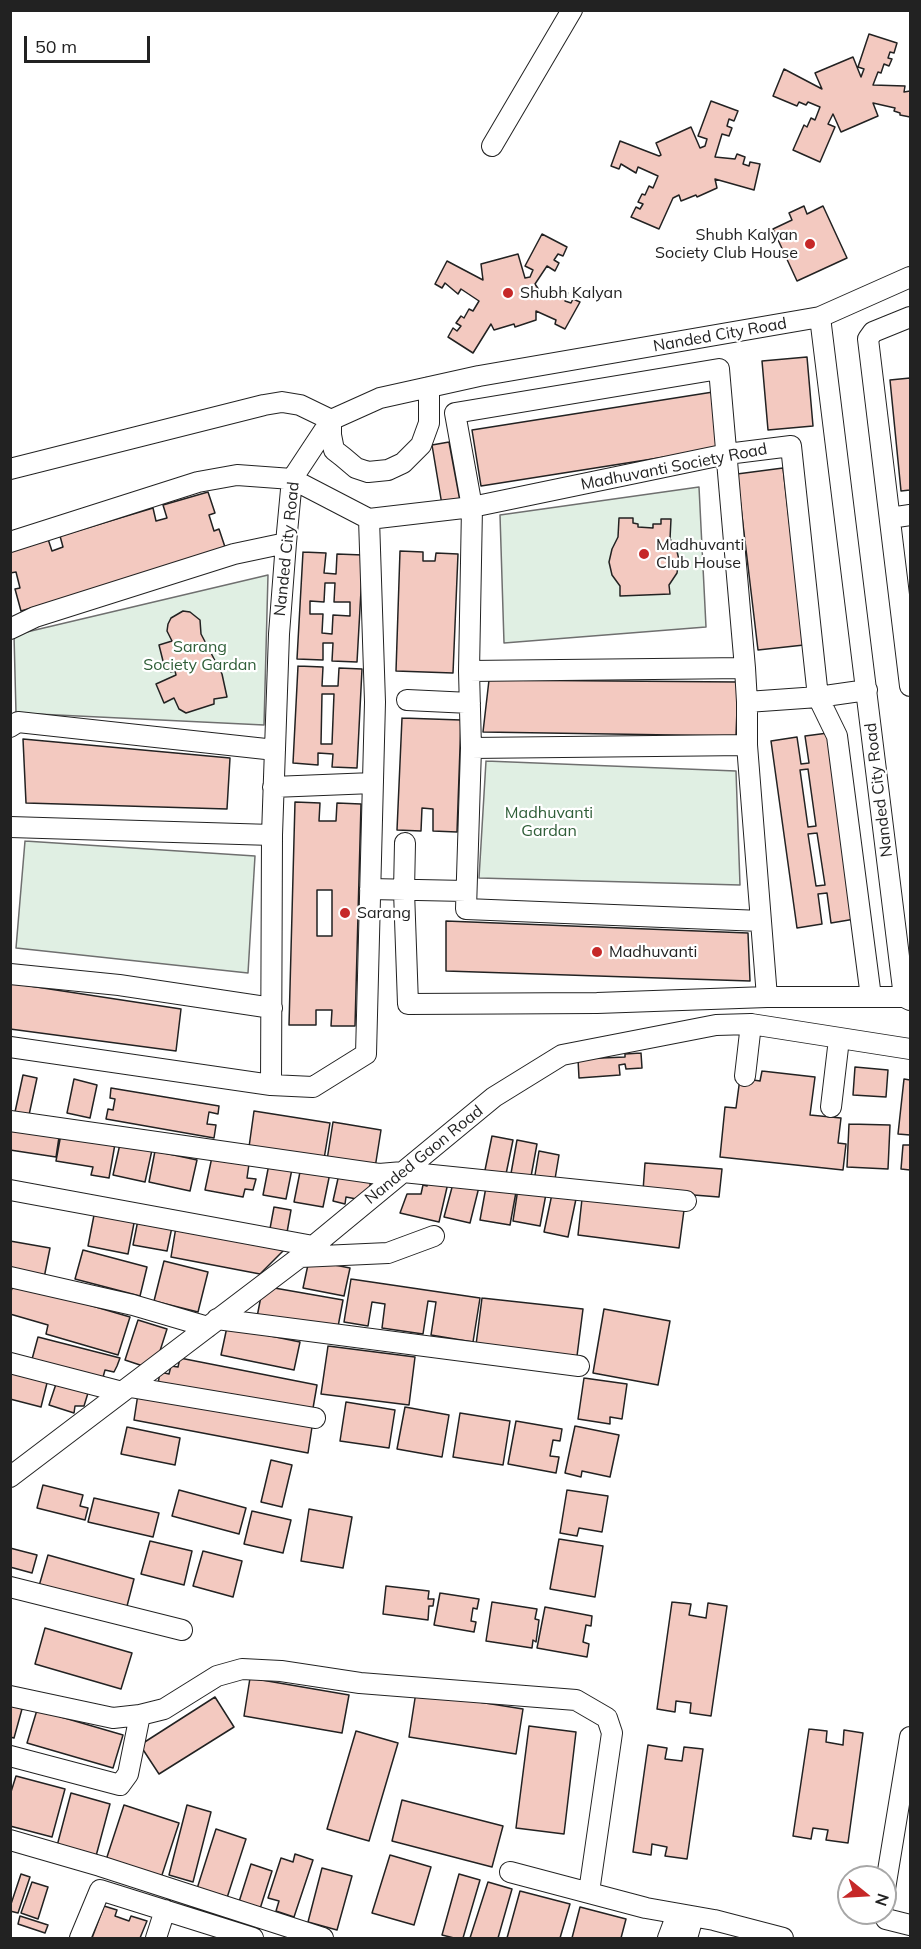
<!DOCTYPE html>
<style>
body{margin:0}
#map{position:relative;width:921px;height:1949px;overflow:hidden;background:#fff;font-family:Mulish,sans-serif}
canvas{display:block}
.frame{position:absolute;inset:0;border:12px solid #222;pointer-events:none}
.north{position:absolute;left:837px;top:1865px;width:60px;height:60px;box-sizing:border-box;background:#fff;border:2px solid #a7a7a7;border-radius:50%;rotate:108deg;font-size:16px;font-weight:700;line-height:24px;text-align:center;color:#222}
.north::after{content:'';display:block;margin:auto;width:21px;height:27px;background:#c62828;clip-path:polygon(50% 0,100% 100%,50% 72%,0 100%)}
.scale{position:absolute;left:24px;top:36px;width:126px;height:27px;box-sizing:border-box;border:3px solid #222;border-top:0;padding-left:8px;font-size:18px;line-height:21px;white-space:nowrap;color:#222;-webkit-text-stroke:4px #fff;paint-order:stroke}
</style>
<div id="map">
<canvas width="921" height="1949"></canvas>
<div class="frame"></div>
<div class="north">N</div>
<div class="scale">50 m</div>
</div>
<script>
const c = document.querySelector('canvas').getContext('2d');
c.lineJoin = 'round';
function paint(path, color) { c.fillStyle = color; c.fill(path, 'evenodd'); }
const poly = rows => new Path2D(rows.map(r => 'M' + r).join(''));
function trace(path, color, width, dash) { c.strokeStyle = color; c.lineWidth = width; c.lineCap = dash ? 'butt' : 'round'; c.setLineDash(dash || []); c.stroke(path); }
function label(font, color, halo, rows, align = 'center') {
  c.font = font + ' Mulish,sans-serif'; c.lineWidth = 4.5; c.setLineDash([]); c.textBaseline = 'middle'; c.strokeStyle = halo; c.fillStyle = color; for (const [text, x, y, turn = 0] of rows) {
    c.save(); c.translate(x, y); c.rotate((+turn || 0) * Math.PI / 180); c.textAlign = isNaN(turn) ? turn : align; if (halo) c.strokeText(text, 0, 0); c.fillText(text, 0, 0); c.restore();
  }
}
const green = poly([
 [699,487,706,627,504,643,500,515,699,487],
 [268,575,264,725,16,713,14,635,268,575],
 [486,761,736,771,740,885,479,878,486,761],
 [25,841,255,856,248,973,16,948,25,841]
]);
paint(green, '#e0efe3');
trace(green, '#6f6f6f', 1.5);
const building = poly([
 [869,34,897,43,894,53,890,52,888,58,892,59,889,66,884,64,881,73,878,72,873,85,905,86,904,92,910,91,910,117,900,115,900,113,894,111,895,108,873,103,878,116,841,132,833,114,828,124,835,127,820,162,793,150,804,125,807,127,811,118,815,120,820,107,808,102,806,105,799,102,797,106,773,96,784,69,822,89,815,73,853,57,861,77,864,69,858,67,869,34],
 [711,101,738,111,734,121,729,119,727,126,732,128,729,136,722,134,715,157,735,159,737,154,745,157,743,164,749,166,750,162,760,164,754,190,715,179,717,188,697,197,696,195,681,201,679,195,673,198,659,229,631,217,636,207,640,209,643,204,638,202,642,194,645,195,649,186,653,188,658,176,638,167,636,173,621,164,619,169,611,166,620,141,659,156,661,155,656,143,691,127,700,148,705,146,707,139,698,136,711,101],
 [804,206,807,214,823,206,847,258,797,281,773,229,792,220,789,213,804,206],
 [542,234,567,247,563,256,558,254,554,260,559,263,555,271,547,266,535,284,539,290,548,294,549,291,558,295,560,290,568,293,565,301,571,303,573,299,580,302,565,329,555,324,556,320,536,311,536,320,515,327,514,324,494,330,491,324,473,353,448,337,453,328,457,331,461,326,456,323,461,316,464,318,469,309,473,311,479,301,461,289,458,294,445,283,442,288,435,284,447,261,483,280,481,264,518,254,525,278,530,277,533,270,525,266,542,234],
 [807,357,813,426,768,430,762,361,807,357],
 [910,378,910,490,901,491,890,380,910,378],
 [713,392,722,448,481,486,472,430,713,392],
 [449,442,460,501,442,505,432,445,449,442],
 [783,468,804,645,758,650,737,474,783,468],
 [208,492,215,513,209,515,214,531,219,529,226,550,21,611,15,589,20,588,16,572,10,573,10,550,48,539,52,551,63,547,60,536,153,508,156,521,167,518,163,505,208,492],
 [619,518,633,518,633,523,638,524,638,527,653,528,653,524,661,524,661,519,671,519,670,539,676,547,679,560,677,573,669,585,670,594,620,596,620,586,612,575,609,562,612,549,618,537,619,518],
 [400,551,423,552,423,561,435,561,436,553,458,554,453,673,396,671,400,551],
 [303,552,326,553,324,573,336,574,337,554,363,555,357,662,332,661,333,643,323,643,323,660,297,659,303,552],
 [325,583,335,583,334,602,350,602,350,616,333,615,332,634,322,633,323,614,310,614,310,601,324,602,325,583],
 [183,611,190,612,200,620,201,634,222,674,227,697,214,699,214,704,186,713,179,709,174,698,164,703,156,684,176,675,175,671,171,672,170,668,165,669,159,645,172,641,167,631,168,624,171,618,183,611],
 [298,666,323,667,322,686,338,686,339,668,362,669,357,768,332,767,333,754,318,753,318,765,293,763,298,666],
 [322,694,334,694,332,744,321,744,322,694],
 [489,680,738,682,736,736,483,732,489,680],
 [402,718,461,720,457,832,433,831,433,809,422,808,421,831,397,830,402,718],
 [828,733,855,919,831,923,827,893,818,894,822,924,797,928,771,741,797,737,801,764,809,763,805,736,828,733],
 [808,769,816,826,808,827,800,770,808,769],
 [817,833,825,885,816,886,808,834,817,833],
 [23,739,230,758,227,809,26,803,23,739],
 [295,802,320,803,319,821,336,821,337,803,361,804,355,1026,331,1026,332,1010,316,1010,316,1025,289,1025,295,802],
 [317,890,332,890,332,936,317,936,317,890],
 [446,921,748,933,750,981,446,971,446,921],
 [10,983,181,1009,176,1051,10,1029,10,983],
 [641,1053,642,1068,626,1069,625,1064,619,1065,620,1075,579,1078,578,1059,625,1057,625,1054,641,1053],
 [855,1067,888,1070,886,1097,853,1095,855,1067],
 [762,1071,815,1077,810,1115,841,1118,838,1143,846,1144,843,1170,720,1157,725,1107,736,1108,740,1078,760,1081,762,1071],
 [23,1075,37,1078,29,1115,15,1112,23,1075],
 [74,1079,97,1085,90,1118,67,1113,74,1079],
 [904,1079,910,1080,910,1135,898,1134,904,1079],
 [111,1088,219,1106,218,1114,209,1112,207,1124,216,1125,214,1138,106,1119,108,1109,113,1110,115,1099,110,1098,111,1088],
 [254,1111,330,1123,324,1159,249,1147,254,1111],
 [333,1122,381,1130,375,1168,327,1160,333,1122],
 [849,1124,890,1125,888,1169,847,1167,849,1124],
 [10,1129,59,1137,56,1157,10,1150,10,1129],
 [61,1134,115,1144,109,1178,91,1175,93,1167,56,1161,61,1134],
 [492,1136,513,1140,505,1179,484,1175,492,1136],
 [517,1140,537,1144,530,1182,510,1179,517,1140],
 [120,1144,152,1150,145,1182,113,1175,120,1144],
 [903,1145,910,1145,910,1170,901,1169,903,1145],
 [155,1151,197,1160,190,1191,149,1182,155,1151],
 [539,1151,559,1155,554,1185,534,1181,539,1151],
 [212,1157,249,1164,247,1178,256,1179,253,1190,245,1189,243,1197,205,1190,212,1157],
 [645,1163,722,1169,719,1197,643,1191,645,1163],
 [269,1164,292,1169,286,1199,263,1195,269,1164],
 [301,1167,330,1173,323,1207,294,1202,301,1167],
 [339,1174,371,1180,367,1201,346,1197,345,1204,333,1201,339,1174],
 [429,1179,448,1183,439,1222,400,1213,407,1194,421,1194,423,1185,427,1186,429,1179],
 [454,1180,479,1187,470,1223,444,1217,454,1180],
 [486,1187,516,1192,510,1225,480,1220,486,1187],
 [518,1189,546,1194,540,1226,513,1221,518,1189],
 [552,1194,576,1199,568,1237,544,1232,552,1194],
 [582,1199,684,1210,679,1248,578,1235,582,1199],
 [274,1207,291,1210,286,1238,269,1234,274,1207],
 [95,1210,135,1218,128,1254,88,1246,95,1210],
 [138,1220,172,1227,167,1251,133,1245,138,1220],
 [176,1227,287,1247,260,1274,171,1257,176,1227],
 [10,1241,50,1248,44,1278,10,1272,10,1241],
 [83,1250,147,1267,140,1296,75,1279,83,1250],
 [309,1260,350,1268,344,1296,303,1288,309,1260],
 [164,1261,208,1272,198,1312,154,1301,164,1261],
 [351,1279,480,1298,473,1342,431,1335,436,1302,428,1301,423,1334,382,1328,385,1304,372,1302,368,1326,344,1322,351,1279],
 [14,1283,130,1317,118,1355,46,1334,48,1325,10,1314,10,1294,14,1283],
 [263,1286,343,1300,337,1332,257,1317,263,1286],
 [482,1298,583,1309,577,1356,476,1345,482,1298],
 [604,1309,670,1321,658,1385,593,1373,604,1309],
 [138,1320,167,1329,159,1354,143,1366,125,1360,138,1320],
 [227,1327,300,1342,294,1370,221,1355,227,1327],
 [38,1337,120,1358,117,1366,114,1372,105,1370,102,1381,31,1363,38,1337],
 [328,1346,415,1357,409,1405,321,1394,328,1346],
 [180,1358,317,1385,312,1414,158,1384,160,1372,169,1374,171,1366,178,1367,180,1358],
 [10,1369,48,1379,41,1407,10,1399,10,1369],
 [584,1378,627,1384,622,1419,610,1417,610,1424,578,1419,584,1378],
 [56,1384,88,1393,84,1406,75,1406,74,1413,49,1405,56,1384],
 [138,1394,312,1427,308,1453,134,1420,138,1394],
 [346,1402,395,1410,389,1448,340,1441,346,1402],
 [405,1407,449,1415,442,1457,397,1449,405,1407],
 [460,1413,510,1421,503,1465,453,1457,460,1413],
 [516,1421,562,1429,560,1441,553,1440,550,1456,559,1457,556,1473,508,1464,516,1421],
 [575,1426,619,1435,610,1477,582,1471,581,1477,565,1473,575,1426],
 [127,1427,180,1438,175,1465,121,1454,127,1427],
 [271,1460,292,1465,282,1507,261,1502,271,1460],
 [43,1485,83,1495,80,1506,88,1508,85,1520,37,1508,43,1485],
 [179,1490,246,1508,239,1534,172,1516,179,1490],
 [567,1490,608,1496,602,1532,579,1528,577,1536,560,1533,567,1490],
 [94,1498,159,1513,153,1537,88,1522,94,1498],
 [309,1509,352,1517,343,1568,301,1561,309,1509],
 [252,1511,291,1520,283,1553,244,1544,252,1511],
 [559,1539,603,1546,595,1597,550,1589,559,1539],
 [150,1541,192,1551,184,1585,141,1574,150,1541],
 [10,1548,37,1555,32,1573,10,1567,10,1548],
 [203,1551,242,1561,233,1597,193,1586,203,1551],
 [48,1555,134,1579,126,1610,39,1586,48,1555],
 [386,1586,429,1591,428,1599,434,1599,433,1606,429,1606,428,1620,383,1614,386,1586],
 [440,1593,479,1599,477,1609,473,1608,471,1621,476,1622,474,1632,434,1625,440,1593],
 [492,1602,537,1609,535,1619,539,1620,536,1642,533,1640,532,1648,486,1641,492,1602],
 [672,1602,691,1604,689,1615,706,1618,708,1603,727,1606,711,1716,690,1713,691,1703,676,1701,675,1712,657,1709,672,1602],
 [545,1607,592,1616,591,1626,586,1625,583,1642,589,1644,587,1657,537,1648,545,1607],
 [45,1628,132,1653,121,1689,35,1664,45,1628],
 [250,1678,349,1695,342,1733,244,1716,250,1678],
 [416,1692,523,1709,516,1754,409,1737,416,1692],
 [215,1697,234,1727,159,1774,140,1745,215,1697],
 [10,1705,22,1709,14,1738,10,1737,10,1705],
 [37,1710,123,1735,113,1768,27,1743,37,1710],
 [529,1726,576,1732,564,1834,516,1828,529,1726],
 [809,1729,827,1731,826,1742,843,1745,844,1730,863,1733,848,1843,826,1840,828,1830,813,1828,811,1839,793,1836,809,1729],
 [356,1731,398,1743,369,1841,327,1829,356,1731],
 [648,1745,667,1748,665,1759,682,1761,684,1747,703,1749,687,1859,665,1856,667,1847,652,1844,651,1855,633,1852,648,1745],
 [16,1776,65,1789,52,1837,10,1826,10,1795,16,1776],
 [71,1793,110,1804,96,1856,57,1846,71,1793],
 [402,1800,503,1826,492,1867,392,1841,402,1800],
 [124,1805,179,1823,161,1878,106,1860,124,1805],
 [187,1805,211,1812,193,1882,169,1875,187,1805],
 [216,1829,246,1839,225,1904,195,1895,216,1829],
 [295,1854,313,1860,294,1917,276,1911,279,1901,268,1898,281,1858,293,1862,295,1854],
 [390,1855,431,1867,414,1925,372,1913,390,1855],
 [251,1864,272,1871,259,1912,238,1905,251,1864],
 [322,1868,352,1876,337,1930,308,1922,322,1868],
 [21,1874,30,1877,18,1913,10,1911,10,1907,21,1874],
 [459,1874,480,1880,463,1938,454,1938,442,1935,459,1874],
 [32,1882,48,1887,38,1919,21,1913,32,1882],
 [488,1882,512,1889,498,1938,470,1938,488,1882],
 [520,1891,570,1904,560,1938,507,1938,520,1891],
 [104,1906,117,1910,115,1916,129,1921,131,1916,147,1921,140,1938,92,1938,104,1906],
 [580,1907,626,1919,621,1938,572,1938,580,1907],
 [20,1916,48,1925,45,1933,18,1924,20,1916]
]);
paint(building, '#f3c9c0');
trace(building, '#222', 1.5);
const minor = poly([
 [492,146,572,10],
 [820,317,904,997],
 [910,317,873,332,868,339,910,686],
 [331,420,331,435,334,450,343,457,356,468,368,472,388,470,403,463,421,445,429,423,429,387],
 [10,469,264,405,282,402,300,405,331,420],
 [890,518,910,515],
 [369,519,375,702,366,1054,313,1087,271,1085,272,835,279,634,286,543,292,479,331,420,380,398,479,376,820,317,910,277],
 [10,542,198,482,237,475,292,479,369,519,472,507,455,413,719,369,745,668],
 [10,629,35,617,234,554,286,543],
 [469,671,472,507,727,454,791,446,818,697,837,736,871,997],
 [407,700,470,703],
 [747,702,745,668,469,671,471,748,747,745,747,702,818,697,867,690],
 [10,727,18,722,275,750],
 [747,745,767,997],
 [471,748,466,909,761,921],
 [273,787,373,783],
 [10,827,272,835],
 [405,843,404,891,408,1004,597,1003,767,997,904,997,910,1000],
 [370,889,466,891],
 [10,974,119,985,272,1008],
 [10,1047,271,1085],
 [745,1076,751,1024],
 [831,1107,839,1039],
 [10,1121,379,1174,403,1172,686,1201],
 [10,1190,313,1246],
 [300,1257,388,1253,434,1236],
 [10,1277,133,1305,208,1327],
 [217,1319,579,1366],
 [10,1363,122,1392],
 [130,1387,315,1418],
 [10,1477,300,1257,494,1097,562,1055,716,1025,751,1024,910,1049],
 [10,1587,182,1630],
 [10,1696,113,1718,140,1715,164,1709,217,1676,242,1669,281,1671,360,1683,576,1700,607,1718,612,1733,589,1892],
 [10,1756,120,1785,128,1774,140,1715],
 [10,1840,100,1866,323,1938],
 [510,1872,646,1908,714,1920,783,1938],
 [885,1889,910,1737],
 [883,1913,886,1919,910,1925],
 [80,1938,100,1890,253,1938],
 [156,1938,165,1910],
 [668,1938,677,1914],
 [687,1938,693,1917]
]);
trace(minor, '#222', 22);
trace(minor, '#fff', 20);
for (const [x, y, r, color] of [
 [810,244,6,"#c62828"],
 [508,293,6,"#c62828"],
 [644,554,6,"#c62828"],
 [345,913,6,"#c62828"],
 [597,952,6,"#c62828"]
]) { const dot = new Path2D(); dot.arc(x, y, r, 0, 2 * Math.PI); c.fillStyle = color; c.fill(dot); trace(dot, '#fff', 2); }
label('16px', '#222', '#fff', [
 ["Shubh Kalyan",798,235,"right"],
 ["Society Club House",798,253,"right"],
 ["Shubh Kalyan",520,293],
 ["Madhuvanti",656,545],
 ["Club House",656,563],
 ["Sarang",357,913],
 ["Madhuvanti",609,952]
], 'left');
label('16px', '#222', '#fff', [
 ["Nanded City Road",720,335,-10],
 ["Madhuvanti Society Road",674,467,-11],
 ["Nanded City Road",287,549,-84],
 ["Nanded City Road",879,790,-97],
 ["Nanded Gaon Road",424,1155,-39]
]);
label('16px', '#2f5e38', '#fff', [
 ["Sarang",200,647],
 ["Society Gardan",200,665],
 ["Madhuvanti",549,813],
 ["Gardan",549,831]
]);
</script>
